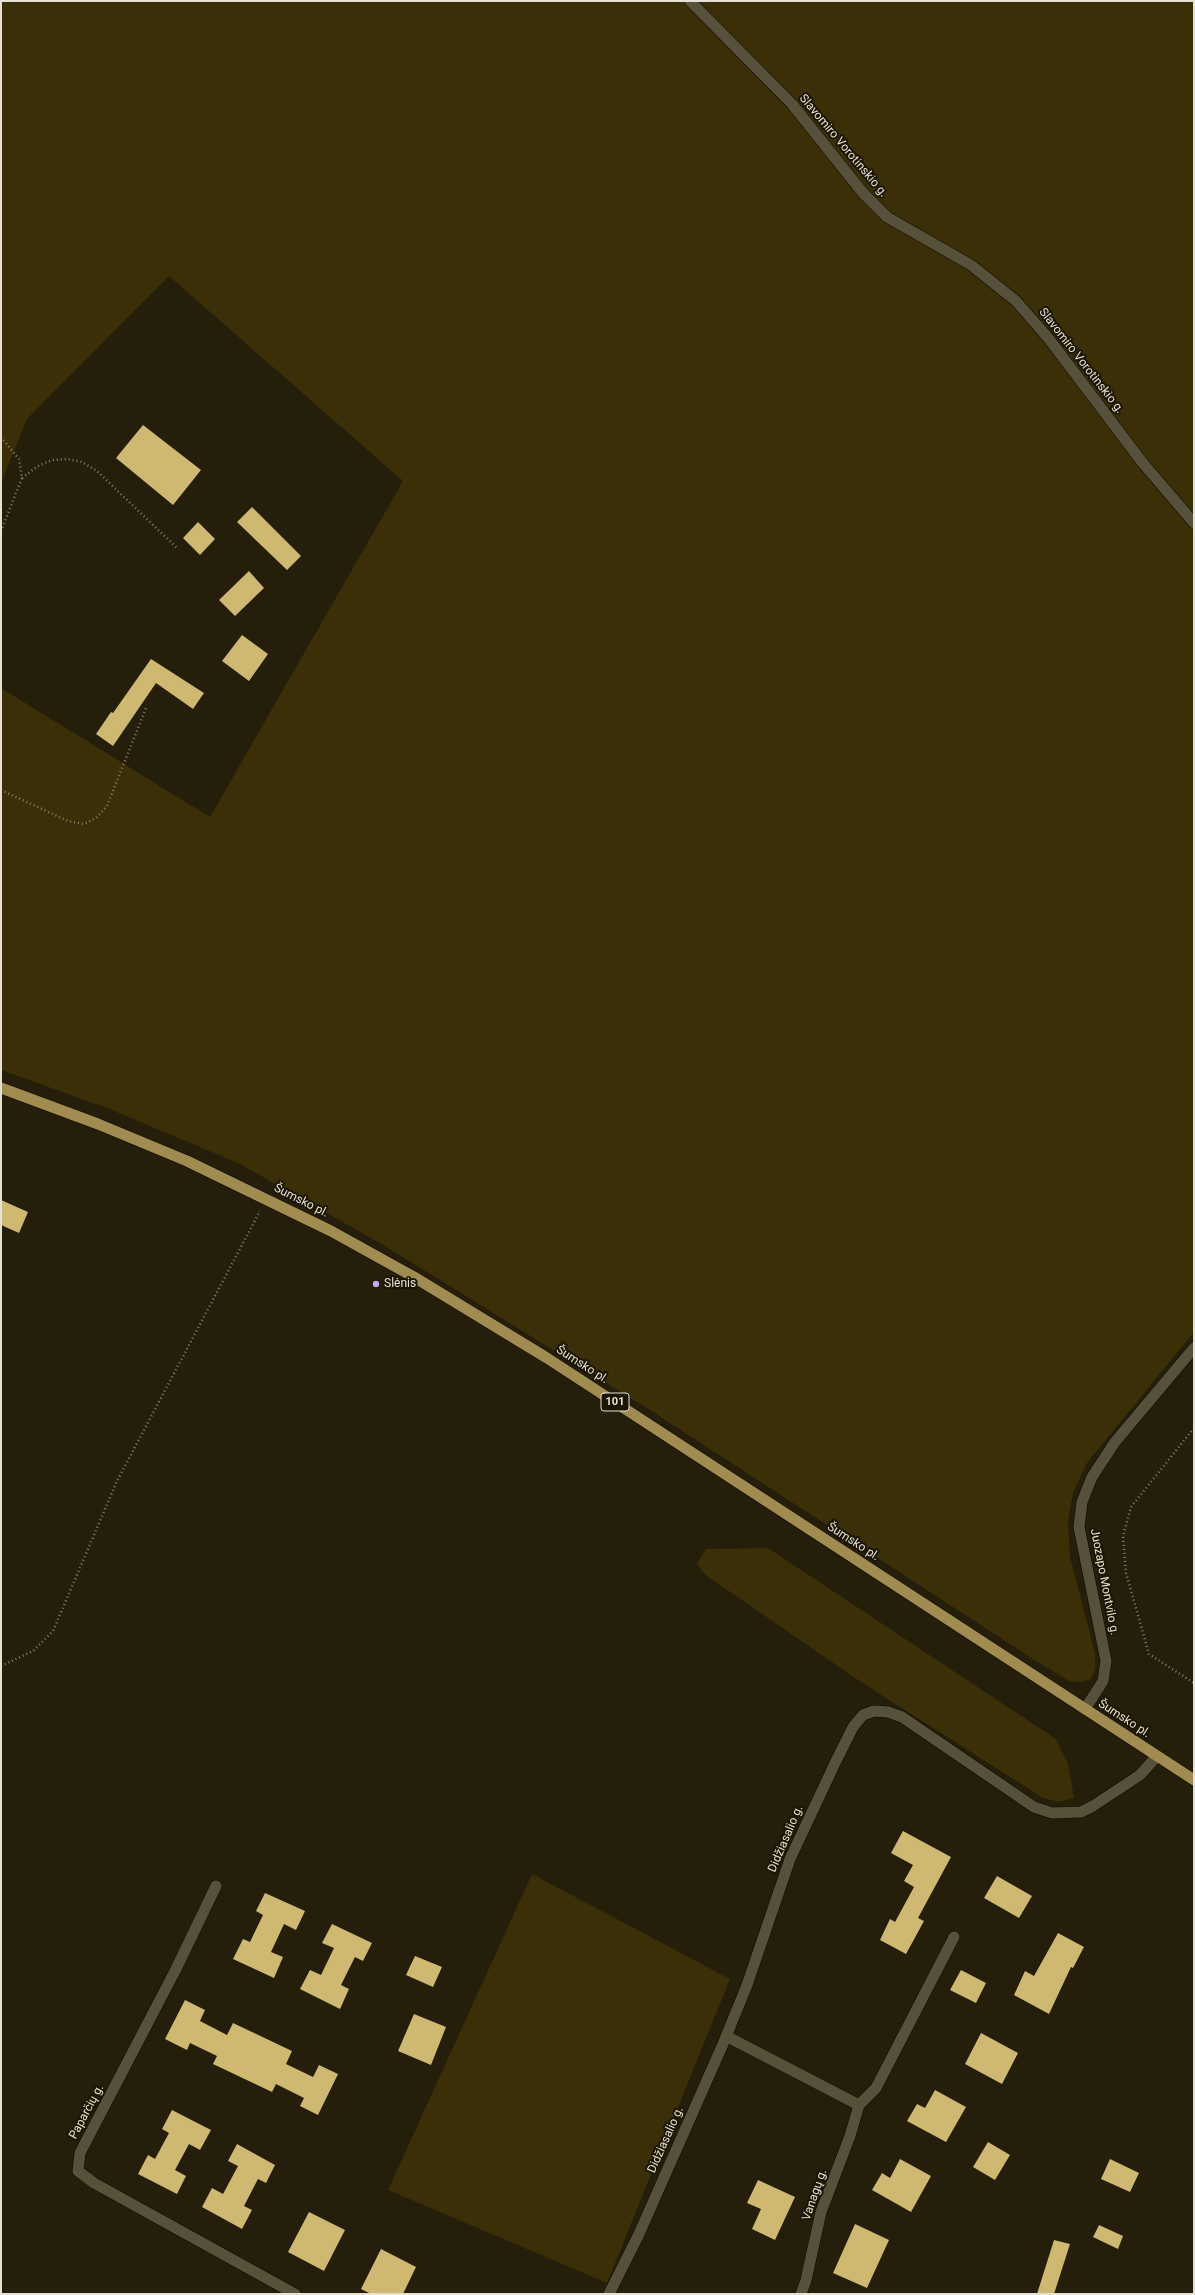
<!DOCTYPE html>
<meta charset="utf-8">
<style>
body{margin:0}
#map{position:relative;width:1195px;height:2295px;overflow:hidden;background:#241e0a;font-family:Roboto,sans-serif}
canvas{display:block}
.frame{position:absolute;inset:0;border:2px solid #e5e1d5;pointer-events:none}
</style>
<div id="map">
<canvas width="1195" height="2295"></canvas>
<div class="frame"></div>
</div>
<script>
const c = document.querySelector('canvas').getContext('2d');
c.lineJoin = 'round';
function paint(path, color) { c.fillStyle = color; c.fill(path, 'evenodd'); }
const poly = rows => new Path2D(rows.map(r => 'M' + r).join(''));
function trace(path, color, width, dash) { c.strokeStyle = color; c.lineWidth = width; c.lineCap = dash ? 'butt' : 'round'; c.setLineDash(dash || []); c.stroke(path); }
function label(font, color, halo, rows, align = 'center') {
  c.font = font + ' Roboto,sans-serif'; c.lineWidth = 4; c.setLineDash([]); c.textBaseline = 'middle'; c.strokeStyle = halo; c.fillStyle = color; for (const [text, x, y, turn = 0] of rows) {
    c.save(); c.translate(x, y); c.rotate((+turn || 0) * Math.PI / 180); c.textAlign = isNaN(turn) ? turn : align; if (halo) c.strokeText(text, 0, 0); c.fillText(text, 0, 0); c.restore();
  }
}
paint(poly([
 [1,1,1194,1,1194,1332,1087,1463,1073,1493,1068,1521,1070,1557,1095,1653,1095,1669,1091,1679,1082,1682,1069,1681,1033,1659,653,1412,385,1246,240,1164,107,1108,1,1070,1,688,210,817,403,481,169,276,27,419,1,483],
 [768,1548,1056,1739,1068,1764,1074,1798,1058,1802,1043,1798,861,1682,704,1574,697,1563,706,1549],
 [532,1874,730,1979,607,2283,388,2190]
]), '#3b2f08');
paint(poly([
 [143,425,201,470,173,505,116,458],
 [252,507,301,556,287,570,237,522],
 [198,522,215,539,200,555,183,538],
 [249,571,264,588,235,616,219,600],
 [242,635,268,654,249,681,222,661],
 [151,659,204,693,193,709,156,683,113,746,96,734,111,712,113,713],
 [1,1200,28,1212,19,1233,1,1225],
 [903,1831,951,1857,918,1918,924,1921,906,1954,880,1940,890,1919,895,1922,914,1887,904,1881,913,1865,891,1853],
 [997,1876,1032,1896,1019,1918,984,1898],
 [265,1893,305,1911,296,1930,284,1924,271,1952,283,1957,274,1978,233,1959,243,1939,250,1942,263,1915,256,1911],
 [332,1924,372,1943,363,1961,355,1957,341,1985,349,1989,340,2009,300,1989,310,1970,321,1975,334,1948,322,1943],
 [1058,1933,1084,1947,1073,1968,1071,1967,1049,2014,1014,1995,1025,1971,1034,1976],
 [415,1956,442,1967,433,1987,406,1975],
 [961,1970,986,1983,976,2003,950,1990],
 [185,2000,205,2010,200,2021,227,2035,233,2023,292,2051,286,2064,313,2077,319,2065,338,2074,318,2115,300,2106,304,2098,276,2084,272,2092,213,2064,217,2056,190,2043,187,2050,165,2039],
 [414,2014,446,2027,431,2065,398,2051],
 [981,2033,1018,2053,1002,2084,965,2064],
 [935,2090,966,2107,946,2142,907,2121,917,2104,925,2108],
 [172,2110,211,2130,200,2150,189,2144,175,2170,186,2176,177,2194,138,2174,148,2155,155,2159,169,2133,162,2129],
 [988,2142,1010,2155,995,2180,973,2167],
 [237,2144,275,2165,266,2183,258,2179,244,2206,252,2210,242,2229,202,2207,212,2188,223,2194,238,2166,228,2161],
 [900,2159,931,2176,911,2212,872,2190,882,2173,890,2178],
 [1110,2159,1139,2173,1130,2192,1101,2179],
 [758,2180,795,2197,775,2240,752,2229,761,2209,747,2203],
 [309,2212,345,2230,324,2271,288,2252],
 [855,2224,889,2240,867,2288,833,2273],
 [1099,2225,1123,2236,1118,2249,1093,2237],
 [1054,2240,1070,2244,1054,2294,1037,2294],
 [381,2249,416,2267,403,2294,371,2294,361,2289]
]), '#cfb971');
const minor = poly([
 [690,1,792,104,863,193,887,217,971,265,1016,301,1049,339,1142,462,1194,523],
 [1085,1709,1103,1681,1106,1661,1079,1527,1082,1502,1092,1477,1115,1442,1194,1348],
 [216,1886,176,1969,80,2153,78,2171,94,2183,295,2294],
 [726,2036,859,2105,850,2136,821,2212,806,2280,801,2294],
 [859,2105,876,2088,954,1937],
 [609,2294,639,2234,723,2044,747,1985,790,1859,836,1761,853,1727,863,1715,874,1711,888,1712,902,1717,1034,1807,1052,1813,1081,1812,1093,1806,1140,1775,1157,1756]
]);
const primary = poly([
 [1,1088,98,1124,187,1161,331,1231,414,1277,547,1358,1194,1780]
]);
trace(minor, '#0e0800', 12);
trace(primary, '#0e0800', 12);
trace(poly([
 [1,437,19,459,22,478,1,531],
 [22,478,38,466,52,460,68,459,82,462,97,471,177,548],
 [1,790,68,821,84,824,96,818,107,806,146,708],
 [1194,1428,1131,1507,1123,1536,1126,1573,1149,1654,1194,1683],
 [1,1666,33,1651,53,1631,117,1481,260,1211]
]), '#847f6f', 2.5, [1, 3]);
trace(minor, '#57513b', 11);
trace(primary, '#9f8c4e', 11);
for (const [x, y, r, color] of [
 [376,1284,4,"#c5a7f1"]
]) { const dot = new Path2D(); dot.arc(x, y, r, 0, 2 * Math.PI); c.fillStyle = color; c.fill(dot); trace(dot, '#1b1502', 1.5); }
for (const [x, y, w] of [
 [615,1402,28]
]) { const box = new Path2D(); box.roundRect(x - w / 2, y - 9, w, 18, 3); c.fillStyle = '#1b1502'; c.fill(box); trace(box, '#e5e1d5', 1); }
label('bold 11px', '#e5e1d5', null, [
 ["101",615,1402]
]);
label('12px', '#e5e1d5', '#1b1502', [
 ["Slavomiro Vorotinskio g.",843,146,50],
 ["Slavomiro Vorotinskio g.",1081,361,52],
 ["Šumsko pl.",301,1201,27],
 ["Šumsko pl.",582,1365,33],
 ["Šumsko pl.",853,1542,33],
 ["Juozapo Montvilo g.",1104,1582,79],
 ["Šumsko pl.",1124,1719,33],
 ["Didžiasalio g.",786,1839,-67],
 ["Paparčių g.",87,2112,-62],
 ["Didžiasalio g.",666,2140,-66],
 ["Vanagų g.",815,2195,-71]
]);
label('12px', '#e5e1d5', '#1b1502', [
 ["Slėnis",384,1284]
], 'left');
</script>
